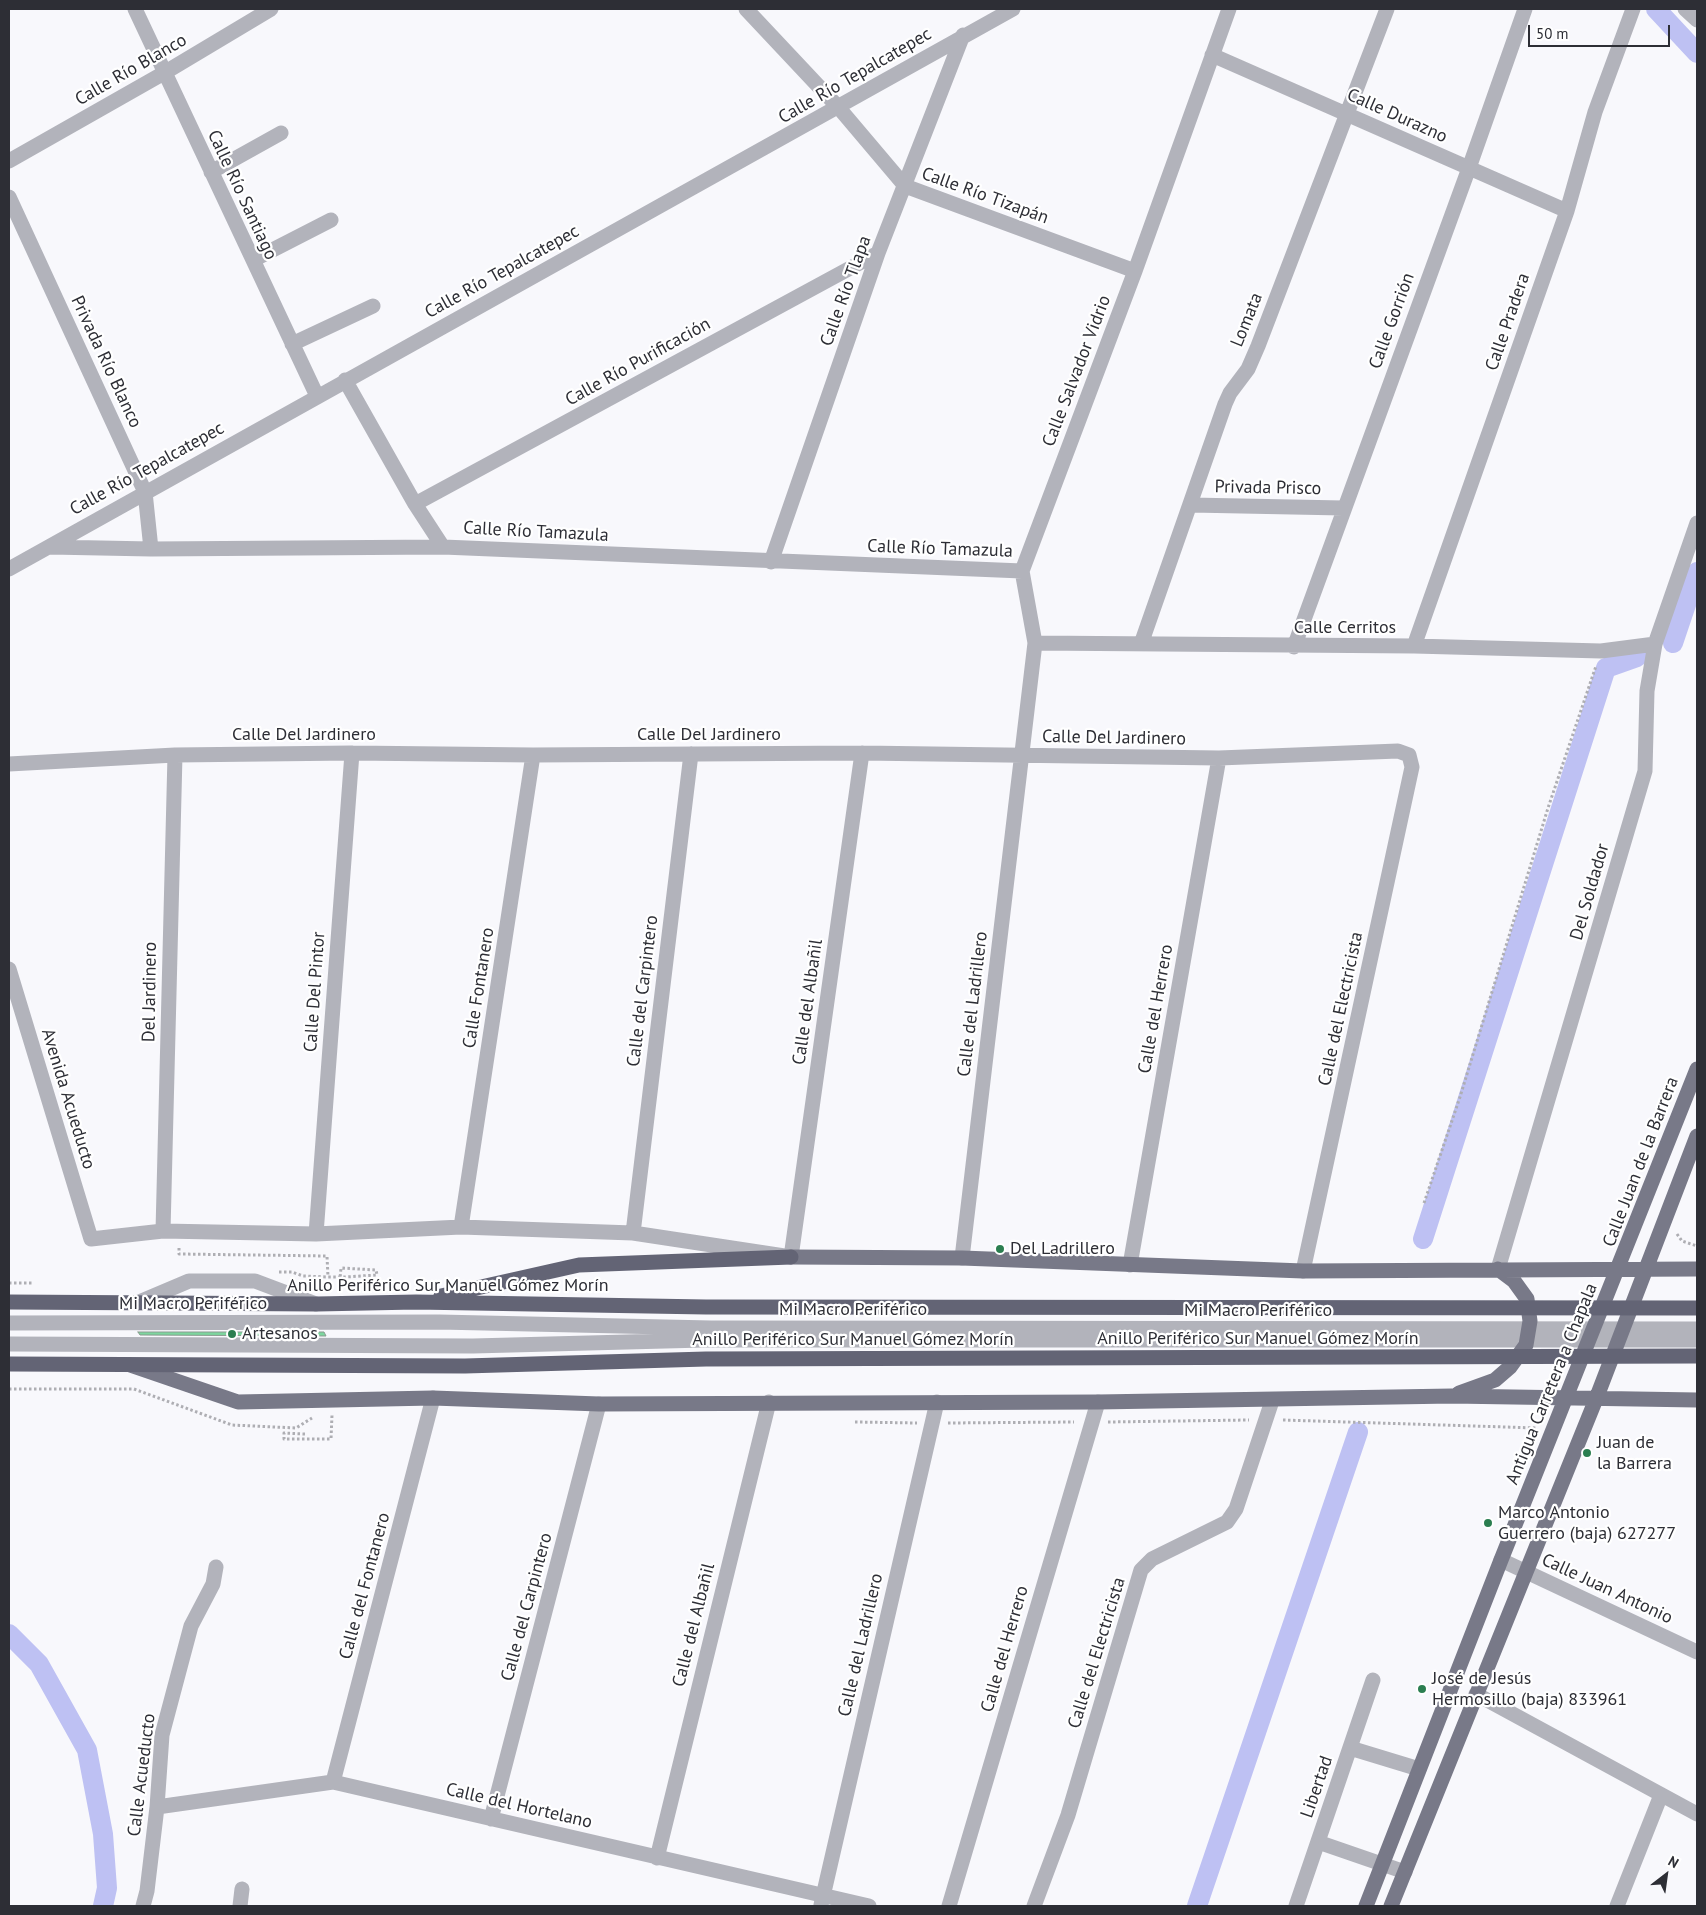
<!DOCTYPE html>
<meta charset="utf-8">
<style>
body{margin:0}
#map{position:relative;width:1706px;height:1915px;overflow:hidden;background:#f8f8fc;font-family:"PT Sans",sans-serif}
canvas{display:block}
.frame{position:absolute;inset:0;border:10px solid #2d2e35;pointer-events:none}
.north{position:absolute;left:1641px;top:1850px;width:50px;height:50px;-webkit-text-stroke:4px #fff;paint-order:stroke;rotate:30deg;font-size:14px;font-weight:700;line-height:20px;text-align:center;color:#2d2e35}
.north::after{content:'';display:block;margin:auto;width:18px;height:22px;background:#2d2e35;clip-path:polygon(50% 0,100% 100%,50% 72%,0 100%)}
.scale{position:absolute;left:1528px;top:25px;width:142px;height:22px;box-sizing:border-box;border:2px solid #2d2e35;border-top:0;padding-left:6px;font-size:15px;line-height:18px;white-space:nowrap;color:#2d2e35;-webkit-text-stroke:4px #fff;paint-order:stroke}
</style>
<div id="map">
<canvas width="1706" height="1915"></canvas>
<div class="frame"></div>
<div class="north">N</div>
<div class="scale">50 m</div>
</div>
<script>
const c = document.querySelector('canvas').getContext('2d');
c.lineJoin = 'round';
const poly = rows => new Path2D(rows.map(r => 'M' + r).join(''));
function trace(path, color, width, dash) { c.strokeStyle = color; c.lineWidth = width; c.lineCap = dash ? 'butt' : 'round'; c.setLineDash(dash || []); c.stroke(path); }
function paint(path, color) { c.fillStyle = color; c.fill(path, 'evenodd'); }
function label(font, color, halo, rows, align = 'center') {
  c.font = font + ' "PT Sans",sans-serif'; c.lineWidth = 4.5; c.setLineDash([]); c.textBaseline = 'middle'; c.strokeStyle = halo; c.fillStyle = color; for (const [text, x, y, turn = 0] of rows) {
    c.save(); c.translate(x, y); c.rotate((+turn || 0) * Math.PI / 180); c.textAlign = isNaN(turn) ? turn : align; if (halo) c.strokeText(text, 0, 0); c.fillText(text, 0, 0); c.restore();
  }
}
trace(poly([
 [1656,9,1697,53],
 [1673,643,1697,572],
 [1423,1239,1606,668,1637,657],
 [9,1634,39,1664,87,1750,103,1834,107,1888,103,1906],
 [1197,1906,1358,1432]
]), '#bec1f3', 20);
const building = poly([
 [138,1332,324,1332,326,1336,140,1335,138,1332]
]);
paint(building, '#7cd69e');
trace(building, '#899a8f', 1);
trace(poly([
 [1424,1203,1460,1097,1548,808,1596,666],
 [1677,1234,1682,1241,1697,1246],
 [179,1248,179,1254,327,1256,328,1277],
 [279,1272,292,1272,303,1276,328,1277,345,1277,377,1275,376,1270,341,1268,339,1289],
 [9,1283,34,1283],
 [9,1389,134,1389,232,1425,296,1428,312,1418],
 [1283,1420,1537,1428],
 [855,1422,917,1423],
 [1108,1422,1249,1420],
 [948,1423,1074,1422],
 [305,1434,284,1433,284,1439,331,1439,332,1415]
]), '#aeaeb3', 3, [2.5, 2.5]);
trace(poly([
 [135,9,317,396],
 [746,9,839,108,905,186,1135,271],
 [1685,9,1697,20],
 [1212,55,1567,211],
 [9,161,164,73,271,9],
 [211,172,281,133],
 [9,197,145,492,151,549],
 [253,260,331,220],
 [292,344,373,306],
 [345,380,415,504,443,547],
 [415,504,878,253],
 [1191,505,1343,508],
 [50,547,151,549,443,547,1022,571],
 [771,562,878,253,963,35],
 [9,569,1013,9],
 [1035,643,1414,646,1601,651,1655,644],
 [1141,644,1225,404,1230,393,1248,369,1258,346,1387,9],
 [1414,646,1567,211,1595,112,1633,9],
 [1294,647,1469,168,1525,9],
 [9,764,175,755,352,753,533,755,862,753,1219,758,1398,751,1409,755,1412,767,1303,1271],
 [9,969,91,1239,163,1231,316,1234,461,1227,633,1233,791,1257,862,753],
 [461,1227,533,755],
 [163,1231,175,755],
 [633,1233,691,754],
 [316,1234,352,753],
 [962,1258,1035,643,1022,571,1135,271,1229,9],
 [1130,1265,1219,758],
 [1498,1269,1645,771,1647,691,1655,644,1697,523],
 [137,1303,189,1281,255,1281,316,1304],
 [9,1323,439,1322,711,1328,1697,1329],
 [9,1344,473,1346,704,1340,1697,1340],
 [1501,1560,1697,1652],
 [1476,1694,1697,1814],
 [1350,1748,1419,1769],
 [333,1782,433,1398],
 [157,1807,333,1782,869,1906],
 [491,1819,599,1404],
 [1318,1842,1405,1872],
 [657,1858,769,1402],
 [821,1905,937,1402],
 [143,1906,147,1891,157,1807,162,1735,191,1626,213,1584,216,1567],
 [240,1906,242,1889],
 [949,1906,1098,1402],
 [1034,1906,1068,1815,1141,1570,1152,1559,1227,1522,1236,1509,1272,1401],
 [1296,1906,1373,1680],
 [1617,1906,1661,1795]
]), '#b2b3bb', 15);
trace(poly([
 [791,1257,962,1258,1303,1271,1697,1269],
 [130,1365,238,1402,433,1398,599,1404,1098,1402,1452,1396,1697,1400],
 [1459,1393,1495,1380,1510,1367,1526,1345,1530,1321,1527,1299,1514,1281,1498,1269],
 [1366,1906,1501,1560,1697,1069],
 [1391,1906,1596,1399,1697,1136]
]), '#787988', 15);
trace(poly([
 [441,1296,579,1265,791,1257],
 [9,1302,317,1304,416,1302,706,1307,1697,1308],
 [9,1364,465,1366,706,1359,1697,1356]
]), '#636475', 15);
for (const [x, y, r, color] of [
 [1000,1249,5,"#2b7e50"],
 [232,1334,5,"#2b7e50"],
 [1587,1453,5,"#2b7e50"],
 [1488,1523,5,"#2b7e50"],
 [1422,1689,5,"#2b7e50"]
]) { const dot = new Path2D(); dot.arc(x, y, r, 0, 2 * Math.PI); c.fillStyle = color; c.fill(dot); trace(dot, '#fff', 2); }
label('18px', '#2d2e35', '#fff', [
 ["Calle Río Blanco",131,70,-30],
 ["Calle Río Tepalcatepec",855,76,-30],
 ["Calle Durazno",1397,116,24],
 ["Calle Río Santiago",242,195,65],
 ["Calle Río Tizapán",985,196,20],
 ["Calle Río Tepalcatepec",502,272,-29],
 ["Calle Río Tlapa",846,291,-70],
 ["Lomata",1247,320,-68],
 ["Calle Gorrión",1392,321,-70],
 ["Calle Pradera",1508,322,-71],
 ["Privada Río Blanco",106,362,65],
 ["Calle Río Purificación",638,362,-29],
 ["Calle Salvador Vidrio",1077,371,-69],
 ["Calle Río Tepalcatepec",147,469,-29],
 ["Privada Prisco",1268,488,1],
 ["Calle Río Tamazula",536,532,3],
 ["Calle Río Tamazula",940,549,2],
 ["Calle Cerritos",1345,628],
 ["Calle Del Jardinero",304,735],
 ["Calle Del Jardinero",709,735],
 ["Calle Del Jardinero",1114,738,1],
 ["Del Soldador",1590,892,-74],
 ["Calle Fontanero",479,988,-81],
 ["Calle del Carpintero",643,991,-83],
 ["Del Jardinero",150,992,-89],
 ["Calle Del Pintor",315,992,-86],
 ["Calle del Albañil",808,1002,-82],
 ["Calle del Ladrillero",973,1004,-83],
 ["Calle del Herrero",1156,1009,-80],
 ["Calle del Electricista",1341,1009,-78],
 ["Avenida Acueducto",68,1099,73],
 ["Calle Juan de la Barrera",1641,1162,-69],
 ["Anillo Periférico Sur Manuel Gómez Morín",448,1286],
 ["Mi Macro Periférico",193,1304],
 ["Mi Macro Periférico",853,1310],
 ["Mi Macro Periférico",1258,1311],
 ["Anillo Periférico Sur Manuel Gómez Morín",1258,1339],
 ["Anillo Periférico Sur Manuel Gómez Morín",853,1340],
 ["Antigua Carretera a Chapala",1552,1384,-68],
 ["Calle del Fontanero",365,1586,-75],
 ["Calle Juan Antonio",1607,1589,25],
 ["Calle del Carpintero",527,1607,-75],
 ["Calle del Albañil",694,1625,-76],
 ["Calle del Ladrillero",861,1645,-77],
 ["Calle del Herrero",1005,1649,-74],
 ["Calle del Electricista",1097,1653,-73],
 ["Calle Acueducto",142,1775,-83],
 ["Libertad",1317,1787,-71],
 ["Calle del Hortelano",519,1806,13]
]);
label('18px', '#2d2e35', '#fff', [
 ["Del Ladrillero",1010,1249],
 ["Artesanos",242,1334],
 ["Juan de",1597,1443],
 ["la Barrera",1597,1464],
 ["Marco Antonio",1498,1513],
 ["Guerrero (baja) 627277",1498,1534],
 ["José de Jesús",1432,1679],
 ["Hermosillo (baja) 833961",1432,1700]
], 'left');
</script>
